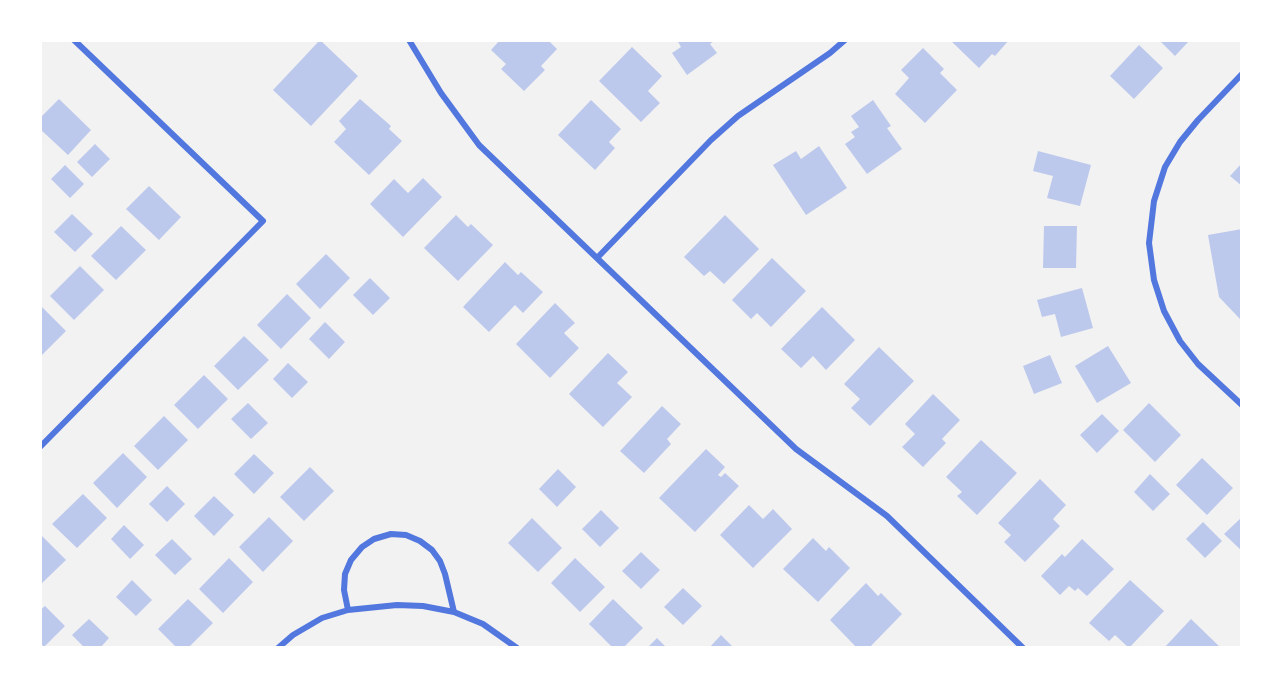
<!DOCTYPE html>
<style>
body{margin:0}
#map{position:relative;width:1282px;height:688px;overflow:hidden;background:#f2f2f2;font-family:"Archivo Narrow",sans-serif}
canvas{display:block}
.frame{position:absolute;inset:0;border:42px solid #fff;pointer-events:none}
</style>
<div id="map">
<canvas width="1282" height="688"></canvas>
<div class="frame"></div>
</div>
<script>
const c = document.querySelector('canvas').getContext('2d');
c.lineJoin = 'round';
function paint(path, color) { c.fillStyle = color; c.fill(path, 'evenodd'); }
const poly = rows => new Path2D(rows.map(r => 'M' + r).join(''));
function trace(path, color, width, dash) { c.strokeStyle = color; c.lineWidth = width; c.lineCap = dash ? 'butt' : 'round'; c.setLineDash(dash || []); c.stroke(path); }
paint(poly([
 [320,40,358,76,311,126,273,90],
 [500,40,548,40,557,49,541,66,545,70,524,91,501,69,506,64,491,50],
 [677,40,715,40,710,44,717,53,687,75,672,53,681,47],
 [950,40,1009,40,995,56,992,54,979,68],
 [1159,40,1190,40,1175,56],
 [1139,45,1163,68,1134,99,1110,76],
 [632,47,662,76,648,91,660,103,641,122,599,81],
 [923,48,944,69,940,73,957,90,925,123,895,94,909,78,901,70],
 [59,99,91,130,68,155,40,129,40,118],
 [360,99,391,126,389,129,402,141,369,175,334,142,346,129,339,121],
 [591,100,621,129,609,142,615,148,595,170,558,135],
 [873,100,891,126,887,128,902,149,867,174,845,144,855,137,851,132,859,127,851,116],
 [95,144,110,159,92,177,77,162],
 [819,146,847,188,806,215,773,165,796,151,801,159],
 [1038,151,1091,165,1080,206,1047,198,1053,176,1033,171],
 [1242,163,1242,186,1230,176],
 [65,165,84,184,70,198,51,179],
 [423,178,442,197,403,237,370,204,394,179,408,193],
 [149,186,181,217,159,240,126,209],
 [72,214,93,234,75,252,54,232],
 [456,215,468,227,471,224,493,245,458,281,424,248],
 [725,215,759,249,724,284,710,271,704,276,684,257],
 [121,226,146,250,116,280,91,256],
 [1044,226,1077,226,1076,268,1043,268],
 [1242,229,1242,272,1240,273,1242,283,1240,319,1219,297,1208,235],
 [326,254,350,278,320,309,296,284],
 [772,258,806,291,771,327,757,313,751,319,732,300],
 [505,262,518,275,521,272,543,292,523,313,515,305,489,332,463,307],
 [80,266,104,290,74,320,50,296],
 [370,278,390,298,373,315,353,295],
 [1082,288,1093,328,1061,337,1055,314,1042,317,1037,300],
 [287,294,311,318,281,349,257,325],
 [555,303,575,323,564,333,579,348,550,378,516,344],
 [42,307,66,331,40,357,40,309],
 [822,307,855,340,826,370,813,356,801,368,781,349],
 [325,322,345,342,329,359,309,339],
 [244,336,269,360,238,390,214,366],
 [1108,346,1131,383,1097,403,1075,366],
 [879,347,914,381,870,426,851,408,860,399,844,384],
 [608,353,628,372,617,383,632,397,603,427,569,394],
 [1050,355,1062,383,1034,394,1023,366],
 [288,363,308,382,292,398,273,379],
 [204,375,228,399,198,429,174,405],
 [933,394,960,420,942,439,946,443,923,467,902,447,915,434,905,424],
 [248,403,268,423,251,439,231,419],
 [1149,403,1181,435,1155,462,1123,430],
 [662,406,681,424,667,439,671,444,644,473,620,451],
 [1102,414,1119,431,1097,453,1080,435],
 [164,416,188,440,158,470,134,446],
 [981,440,1017,473,977,515,957,496,962,492,946,477],
 [706,449,725,467,718,475,721,477,725,473,739,486,695,532,659,498],
 [123,453,147,477,117,508,93,483],
 [254,454,274,473,254,494,234,474],
 [1202,458,1233,488,1207,515,1176,485],
 [310,467,334,491,304,521,280,497],
 [558,469,576,487,557,507,539,489],
 [1150,474,1170,494,1153,511,1134,492],
 [1040,479,1066,505,1053,519,1060,526,1025,562,1004,542,1011,535,998,523],
 [167,486,185,504,167,522,149,504],
 [83,494,107,518,77,548,52,524],
 [214,496,234,515,214,536,194,516],
 [749,505,763,519,773,509,792,529,753,568,720,535],
 [601,510,619,528,600,547,582,529],
 [269,517,293,541,263,572,239,547],
 [1242,517,1242,551,1224,534],
 [532,518,562,548,538,572,508,543],
 [1203,522,1222,541,1205,558,1186,539],
 [124,525,144,545,130,559,111,539],
 [42,536,66,560,40,585,40,537],
 [813,538,826,551,829,547,850,568,818,602,783,569],
 [172,539,192,559,175,575,155,555],
 [1082,539,1114,569,1087,596,1078,588,1075,591,1069,586,1060,595,1041,576,1062,554,1065,557],
 [641,552,660,570,641,589,622,571],
 [229,558,253,582,223,613,199,589],
 [575,558,605,587,580,612,551,583],
 [132,580,152,600,136,616,116,597],
 [1130,580,1164,611,1129,648,1115,635,1109,641,1089,623],
 [866,583,878,596,881,593,902,614,869,648,857,648,830,620],
 [683,588,702,606,683,625,664,607],
 [188,599,213,623,188,648,177,648,158,629],
 [613,599,643,628,623,648,613,648,589,624],
 [45,606,65,626,44,647,40,643,40,610],
 [89,619,109,638,100,648,85,648,72,635],
 [1191,619,1221,648,1164,648],
 [721,635,734,648,709,648],
 [657,638,667,648,647,648]
]), '#bdc9ec');
trace(poly([
 [409,40,441,93,479,145,796,449,887,516,1023,648],
 [1242,74,1198,120,1180,142,1165,167,1154,201,1149,243,1154,280,1164,311,1180,341,1198,364,1242,405],
 [598,257,711,140,738,116,830,53,845,40],
 [40,447,263,221,74,40],
 [348,610,344,590,345,574,351,560,362,547,374,539,391,534,406,535,420,541,432,550,440,561,445,574,454,612],
 [278,648,293,635,322,618,348,610,397,605,423,606,454,612,483,624,517,648]
]), '#5277de', 6);
</script>
